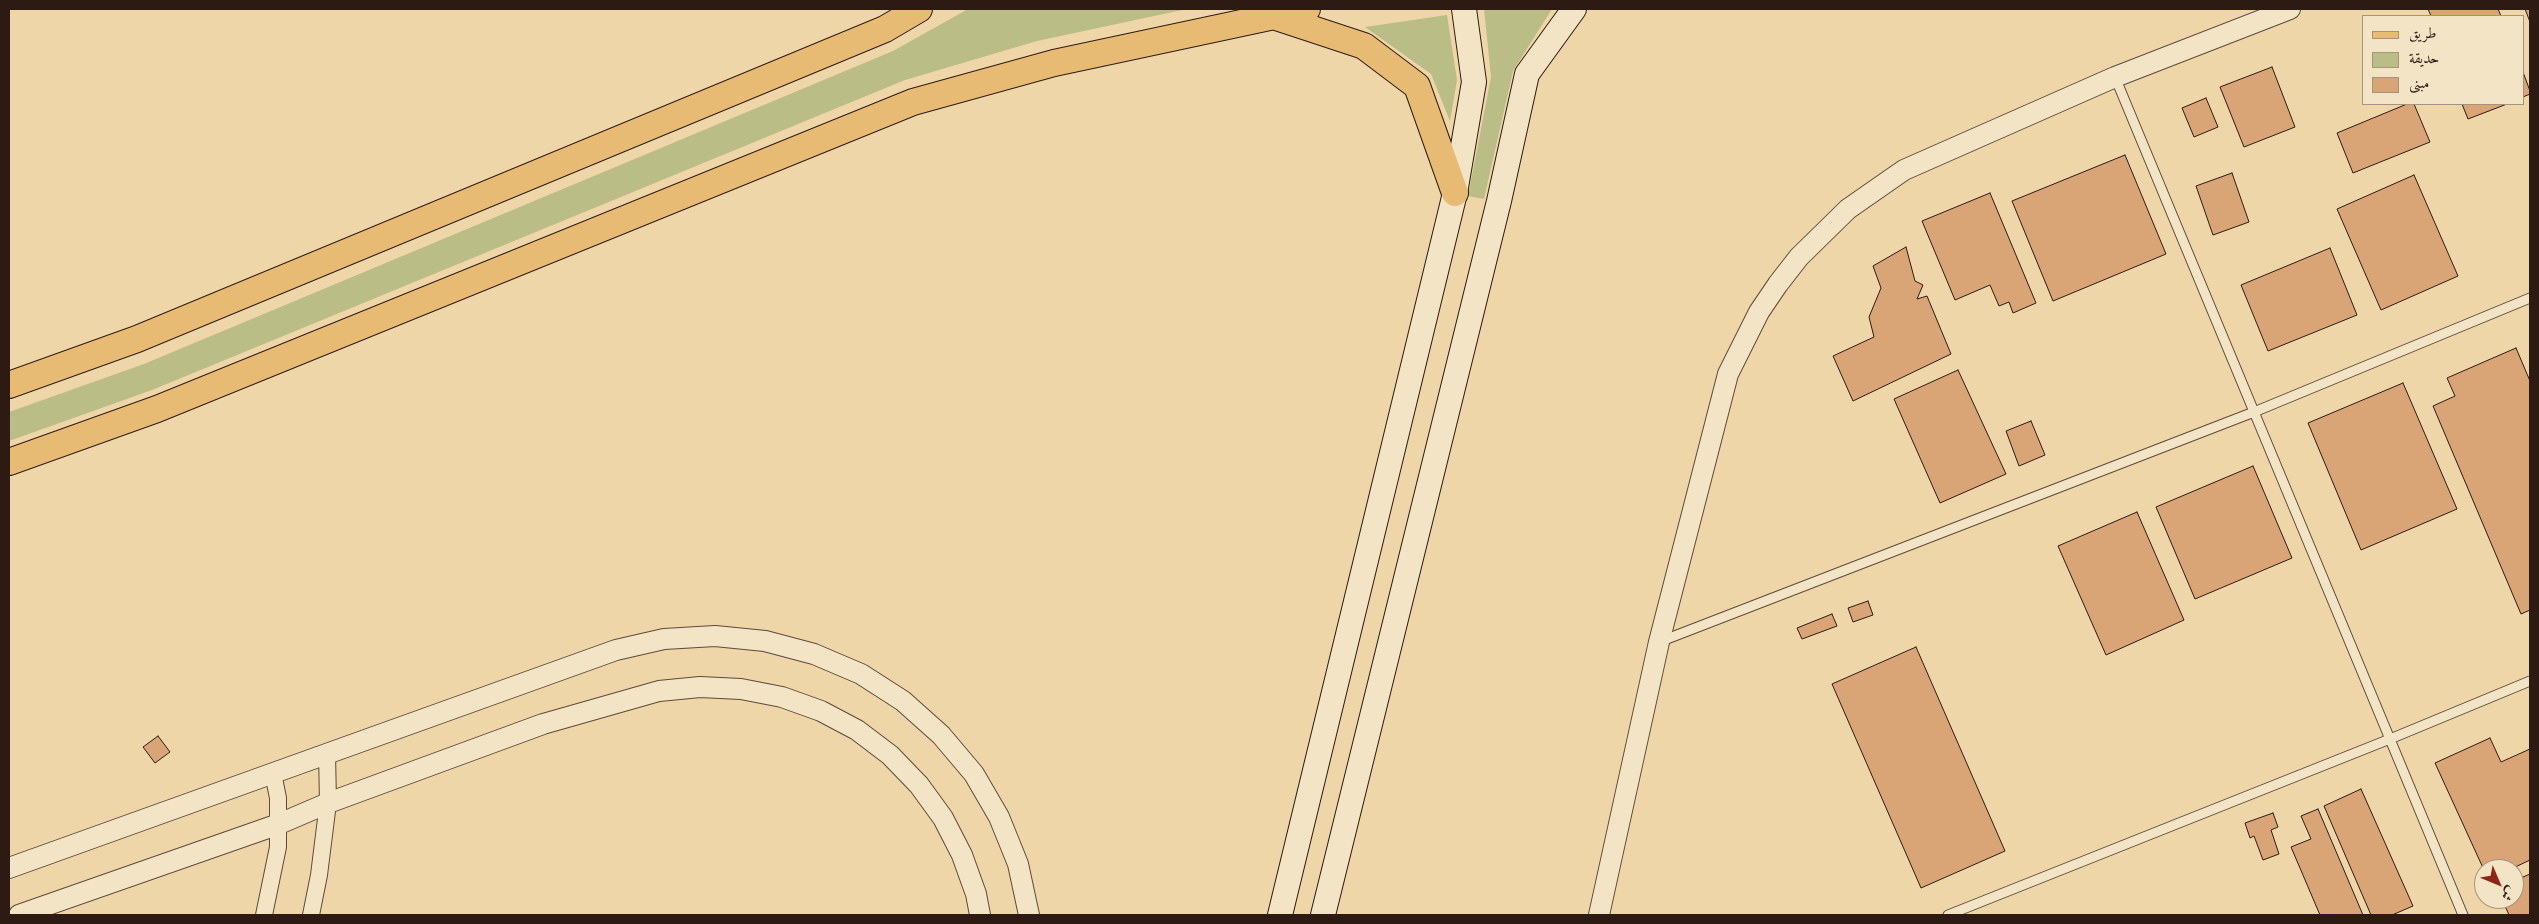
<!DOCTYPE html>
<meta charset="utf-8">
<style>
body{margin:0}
#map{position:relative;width:2539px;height:924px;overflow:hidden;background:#eed6a8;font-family:"Libre Caslon Text",Amiri,serif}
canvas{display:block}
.frame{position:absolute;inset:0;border:10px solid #2d1b13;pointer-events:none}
.legend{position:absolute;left:2362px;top:15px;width:162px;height:90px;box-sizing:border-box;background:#f4e4c6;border:1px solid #a4947e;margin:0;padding:6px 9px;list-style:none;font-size:15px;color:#2d1b13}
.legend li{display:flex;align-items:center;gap:10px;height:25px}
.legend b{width:25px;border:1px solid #a4947e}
.north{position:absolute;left:2474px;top:859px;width:50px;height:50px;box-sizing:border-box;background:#f4e4c6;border:1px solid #a4947e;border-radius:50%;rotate:135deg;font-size:14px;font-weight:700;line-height:20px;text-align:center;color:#2d1b13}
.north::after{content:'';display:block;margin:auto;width:18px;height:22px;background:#8f2418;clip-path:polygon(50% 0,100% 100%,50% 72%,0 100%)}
</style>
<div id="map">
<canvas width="2539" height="924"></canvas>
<div class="frame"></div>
<ul class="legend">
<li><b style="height:6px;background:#e7bb74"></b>طريق</li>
<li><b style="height:14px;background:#babd86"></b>حديقة</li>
<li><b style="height:14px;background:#daa576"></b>مبنى</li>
</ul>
<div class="north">ش</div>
</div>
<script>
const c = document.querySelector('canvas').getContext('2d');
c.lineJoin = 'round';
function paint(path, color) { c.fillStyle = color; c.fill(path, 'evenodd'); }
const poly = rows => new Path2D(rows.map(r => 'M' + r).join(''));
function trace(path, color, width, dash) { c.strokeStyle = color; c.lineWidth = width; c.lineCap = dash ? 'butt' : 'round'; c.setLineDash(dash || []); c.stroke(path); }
paint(poly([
 [968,9,1187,9,1037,41,905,80,152,390,9,441,9,412,144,364,893,51],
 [1484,9,1552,9,1513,71,1484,199,1468,196,1491,77],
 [1447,15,1457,80,1450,121,1431,74,1365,27]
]), '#babd86');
const building = poly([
 [2428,9,2498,9,2501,16,2431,16,2428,9],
 [2525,9,2530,9,2530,22,2525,9],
 [2272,67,2295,127,2244,147,2220,87,2272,67],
 [2523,72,2530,91,2530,94,2523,97,2523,72],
 [2206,98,2218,127,2194,137,2182,108,2206,98],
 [2407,104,2414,104,2430,142,2353,173,2337,133,2407,104],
 [2462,104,2507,104,2468,119,2462,104],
 [2125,155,2166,254,2053,301,2012,201,2125,155],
 [2232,173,2249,222,2213,235,2196,186,2232,173],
 [2414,175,2458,276,2381,310,2337,209,2414,175],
 [1990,193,2036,303,2013,313,2009,302,1999,306,1990,285,1955,300,1922,221,1990,193],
 [1906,247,1915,281,1923,285,1917,299,1927,296,1951,354,1853,401,1833,356,1874,337,1869,317,1881,288,1873,266,1906,247],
 [2330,248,2357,315,2268,351,2241,285,2330,248],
 [2516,348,2530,381,2530,610,2521,614,2433,406,2455,396,2447,378,2516,348],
 [1958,370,2006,474,1940,503,1894,399,1958,370],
 [2403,383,2457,509,2361,550,2308,423,2403,383],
 [2031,421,2045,455,2019,466,2006,431,2031,421],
 [2253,466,2292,558,2195,599,2156,507,2253,466],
 [2137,512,2184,620,2106,655,2058,546,2137,512],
 [1868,601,1873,615,1853,622,1848,608,1868,601],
 [1832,614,1837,626,1802,639,1797,628,1832,614],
 [1916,647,2005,851,1921,888,1832,684,1916,647],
 [158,736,170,752,155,763,143,747,158,736],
 [2490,738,2501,762,2530,749,2530,860,2511,869,2484,870,2435,763,2490,738],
 [2361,789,2413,906,2392,915,2371,915,2324,806,2361,789],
 [2318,809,2363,915,2320,915,2291,847,2311,839,2301,816,2318,809],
 [2273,813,2278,827,2271,830,2279,854,2263,860,2254,836,2250,838,2245,823,2273,813],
 [2530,874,2530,915,2509,915,2502,899,2514,899,2514,881,2530,874]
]);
paint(building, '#daa576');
trace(building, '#2d1b13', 1);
const service = poly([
 [2115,77,2463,915],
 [1659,642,2254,412,2530,298],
 [1948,915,2390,739,2530,681]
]);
const minor = poly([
 [264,915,278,847,278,798,273,773],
 [311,915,319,875,328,803,327,753]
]);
const tertiary = poly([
 [9,868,616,650,664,639,715,636,765,641,814,654,861,674,903,701,941,735,974,774,999,817,1018,864,1029,915],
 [19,915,279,824,328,803,543,724,659,691,700,687,741,689,782,697,821,711,857,730,890,755,919,785,943,818,962,855,976,894,980,915],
 [1599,915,1659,642,1728,374,1759,312,1778,284,1799,257,1848,209,1904,170,2115,77,2290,9]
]);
const secondary = poly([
 [1280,915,1455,193,1474,82,1464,9],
 [1323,915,1499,201,1527,74,1574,9]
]);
const primary = poly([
 [1273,16,1364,46,1417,86,1455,193],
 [9,385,137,339,885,29,919,9],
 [9,462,157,409,913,102,1054,63,1307,9]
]);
trace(service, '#5d4a38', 11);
trace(minor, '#5d4a38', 18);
trace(tertiary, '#5d4a38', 22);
trace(secondary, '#2d1b13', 26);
trace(primary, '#2d1b13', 28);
trace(service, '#f4e4c6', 9);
trace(minor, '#f4e4c6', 16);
trace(tertiary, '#f4e4c6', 20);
trace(secondary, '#f4e4c6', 24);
trace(primary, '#e7bb74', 26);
</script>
